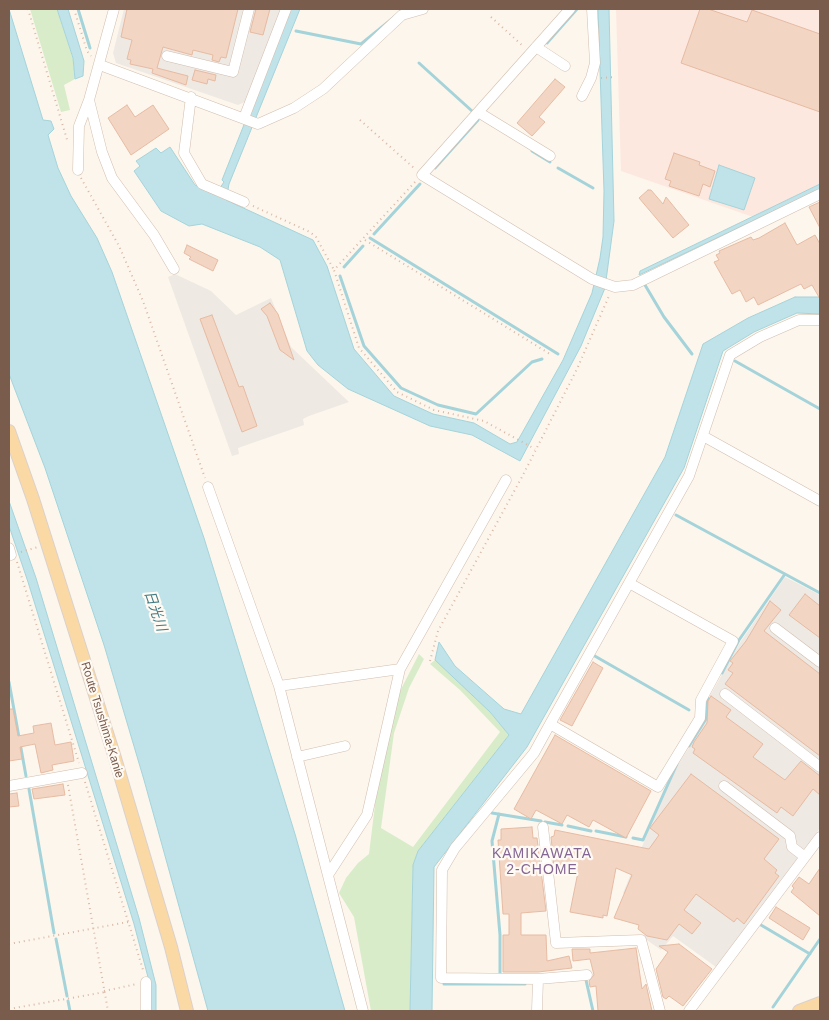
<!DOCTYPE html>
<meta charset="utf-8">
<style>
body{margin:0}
#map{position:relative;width:829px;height:1020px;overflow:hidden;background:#fdf6ec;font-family:Helvetica,sans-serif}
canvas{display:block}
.frame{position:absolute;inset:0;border:10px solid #7a5c4d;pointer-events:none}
</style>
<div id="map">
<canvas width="829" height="1020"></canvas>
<div class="frame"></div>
</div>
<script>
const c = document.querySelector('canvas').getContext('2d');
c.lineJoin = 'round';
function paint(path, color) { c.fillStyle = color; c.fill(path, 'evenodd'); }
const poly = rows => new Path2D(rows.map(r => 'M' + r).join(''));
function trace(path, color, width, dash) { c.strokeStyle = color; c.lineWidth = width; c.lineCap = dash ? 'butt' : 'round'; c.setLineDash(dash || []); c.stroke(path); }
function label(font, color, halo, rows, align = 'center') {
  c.font = font + ' Helvetica,"Noto Sans JP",sans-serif'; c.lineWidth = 4.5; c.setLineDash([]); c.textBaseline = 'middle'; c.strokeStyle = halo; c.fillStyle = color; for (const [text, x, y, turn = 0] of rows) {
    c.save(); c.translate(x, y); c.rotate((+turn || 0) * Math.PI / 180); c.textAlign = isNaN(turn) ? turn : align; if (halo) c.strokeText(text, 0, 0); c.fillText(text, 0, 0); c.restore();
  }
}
paint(poly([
 [616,9,820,9,820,184,753,217,621,171]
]), '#fde8e0');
paint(poly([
 [124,9,283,9,247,101,238,105,116,63,113,53],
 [175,274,211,291,236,315,271,298,291,347,349,402,309,416,303,419,304,425,238,448,239,454,232,456,168,277],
 [785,577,820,595,820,828,716,967,673,936,661,950,644,938,651,906,623,893,657,810,679,763,707,720,707,701,741,641]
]), '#efe9e4');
paint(poly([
 [30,9,57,9,73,59,75,79,64,85,70,110,61,112],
 [419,654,424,659,409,688,394,733,381,828,413,847,500,732,460,690,430,664,435,660,463,684,490,712,509,735,418,851,413,865,410,1011,371,1011,354,917,339,893,346,878,358,863,369,854,380,764,396,699]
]), '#d8ecc9');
const water = poly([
 [9,9,43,120,51,121,54,129,48,135,58,168,71,196,97,238,112,272,204,538,295,834,345,1011,208,1011,144,780,104,645,45,468,9,374,9,9],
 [57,9,68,9,84,61,83,76,75,79,73,58,57,9],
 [290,9,300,9,229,184,226,200,313,240,327,266,354,349,394,396,433,414,474,423,510,444,517,442,563,360,592,293,600,258,603,237,604,191,598,9,609,9,614,221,605,288,581,346,520,461,472,435,430,426,348,389,318,365,307,351,280,260,260,247,202,224,189,226,161,211,134,171,140,166,136,161,156,148,161,153,170,147,195,185,215,195,224,182,222,180,290,9],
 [719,165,755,178,744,210,709,199,719,165],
 [820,184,820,189,639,275,640,271,820,184],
 [795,297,820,297,820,314,797,313,754,332,723,351,684,468,662,507,527,747,434,867,432,1011,410,1011,413,865,418,851,509,735,490,712,435,660,439,642,455,666,488,695,504,709,521,714,665,457,703,344,748,318,795,297],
 [9,501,36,578,139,918,156,985,156,1011,150,1011,149,981,134,924,28,582,9,526,9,501]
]);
paint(water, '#bfe3e8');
trace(water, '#a5d3da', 1);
trace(poly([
 [78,9,90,48],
 [296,31,361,44,403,10],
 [547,43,577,9],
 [419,63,472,111],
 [532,151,550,162],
 [435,168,478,120],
 [558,168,593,188],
 [374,234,420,184],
 [370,238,558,354],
 [344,267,363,246],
 [340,276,364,346,401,388,438,405,476,414,532,362,542,359],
 [645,285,664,317,692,354],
 [735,361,820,409],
 [676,515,820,593],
 [593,655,689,710],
 [722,673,739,640,785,574],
 [9,682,26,776],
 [689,746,706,719,708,698],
 [29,789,54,933],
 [492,813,541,821],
 [499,814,492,841,500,935,500,974],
 [545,822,562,825],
 [568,826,591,831],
 [596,831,626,837],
 [633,838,643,840,677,764],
 [761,925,810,954],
 [56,939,67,996],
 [586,980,593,1011],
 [444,984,525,984],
 [68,1001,70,1011],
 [773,1007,820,939]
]), '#a5d3da', 3);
const building = poly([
 [127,9,238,9,226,58,221,57,219,62,212,60,213,55,193,50,192,55,163,47,157,68,188,76,186,85,152,73,153,69,130,64,131,60,127,59,132,40,121,37,127,9],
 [256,9,270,9,263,35,250,32,256,9],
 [700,9,708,9,747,22,752,10,820,34,820,112,681,63,700,9],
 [195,70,216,75,215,81,208,79,207,84,192,80,195,70],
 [555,79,565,87,539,117,545,122,532,136,517,123,555,79],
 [127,105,135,117,153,105,169,129,131,155,108,118,127,105],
 [674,153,700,162,699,165,715,171,710,187,703,184,699,196,669,186,671,181,665,179,674,153],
 [648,190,651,190,663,204,666,197,689,225,673,238,639,198,648,190],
 [820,202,820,228,809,207,820,202],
 [785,223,797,245,815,235,820,244,820,299,812,285,804,289,801,284,758,305,754,297,746,302,740,290,732,294,714,262,719,260,716,255,720,253,719,251,751,237,753,240,759,238,785,223],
 [187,245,218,260,213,271,189,259,191,257,184,253,187,245],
 [270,303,278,314,294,360,280,350,267,316,261,309,270,303],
 [212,315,239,387,243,386,257,426,242,432,200,319,212,315],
 [805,594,820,606,820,638,789,615,805,594],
 [770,601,781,610,764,631,820,674,820,756,725,684,733,673,728,670,733,663,730,661,746,641,770,601],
 [593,662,603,668,572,726,560,720,593,662],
 [711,696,731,710,726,717,763,744,753,757,785,780,801,761,820,776,820,795,813,789,793,816,781,807,777,813,693,753,695,749,692,747,694,742,707,723,708,701,711,696],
 [9,709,13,709,18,736,34,733,33,726,51,723,55,745,71,742,74,761,52,765,53,770,41,773,35,744,20,747,22,759,9,761,9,709],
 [555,735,651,791,626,838,593,820,589,827,567,815,562,824,536,810,531,819,514,809,555,735],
 [691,774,779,839,764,859,777,870,775,873,779,876,744,924,737,918,734,922,696,894,684,910,701,923,692,934,679,924,667,940,647,936,638,929,639,925,614,918,632,875,616,868,607,916,603,915,603,918,570,912,578,872,554,867,551,837,554,836,555,830,649,849,659,835,650,828,691,774],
 [63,784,65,795,34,799,32,789,63,784],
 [17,793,19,806,9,807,9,794,17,793],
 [532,827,533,838,537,838,546,911,521,913,521,935,546,935,547,961,569,956,572,968,538,972,503,972,503,935,509,935,509,914,503,914,498,840,501,840,501,829,532,827],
 [820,868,820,916,791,892,794,888,792,886,799,877,809,884,820,868],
 [776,907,810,928,803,940,769,918,776,907],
 [679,944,712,969,683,1006,669,996,666,999,663,997,656,969,668,952,659,946,679,944],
 [636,948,642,989,646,984,652,1011,598,1011,596,986,590,987,589,981,594,975,590,959,573,961,572,949,590,949,590,953,636,948]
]);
paint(building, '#f3d5c3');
trace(building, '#e6bba3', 1);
const minor = poly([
 [114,9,89,100,102,152,112,178,154,235,174,269],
 [570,9,422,175,592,279,615,287,633,285,820,194],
 [536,47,565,66],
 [167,56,233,72,249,9],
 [100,65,258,124,294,108,323,89,402,15,423,9],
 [582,96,591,78,595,63,592,9],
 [191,97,184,153,202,184,244,202],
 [478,112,550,156],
 [244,118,286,9],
 [78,170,79,126,89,100],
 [703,436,820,501],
 [208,487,279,686,363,1011],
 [9,548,11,555],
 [775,628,820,662],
 [279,686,400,669],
 [725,694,820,767],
 [550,724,658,787,700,718,701,700,733,641,629,583],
 [297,757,345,746],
 [9,786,82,773],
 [724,786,790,836,792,847,805,857],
 [543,827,556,943,641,940,660,1011],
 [328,875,367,815,400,669,506,480],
 [538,979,587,975],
 [146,982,146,1011],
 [537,1011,538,979,441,978,442,870,455,848,534,753,550,724,689,476,730,355,760,337,799,320,820,320],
 [689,1011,820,837]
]);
const major = poly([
 [9,431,33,499,115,758,171,947,187,1011],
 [799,1011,820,1003]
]);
trace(minor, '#d1beb0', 11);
trace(major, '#dad1cd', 14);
trace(poly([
 [28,9,68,143],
 [74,9,87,51,91,56],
 [491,17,524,47],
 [601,78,616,77],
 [360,120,414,168],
 [81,178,119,246,143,301,205,478],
 [415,182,334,270,359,348,397,392,434,410,484,421,535,449],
 [253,206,310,232,316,237,334,270],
 [365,240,550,354],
 [21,552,38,547],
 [17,562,79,763],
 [430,661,438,631,523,475,577,369,609,296],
 [85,782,144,973],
 [68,785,108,1011],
 [9,944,128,922],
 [104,991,137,984],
 [9,1009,105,992]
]), '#d9b8a5', 2, [1, 4]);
trace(minor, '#fff', 10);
trace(major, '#fbd9a5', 12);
label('12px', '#7a5c4d', '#fffaf3', [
 ["Route Tsushima-Kanie",102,720,73]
]);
label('italic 14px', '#437c86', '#fffaf3', [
 ["日光川",155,611,71]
]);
c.letterSpacing = '1px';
label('14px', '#846695', '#fffaf3', [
 ["KAMIKAWATA",542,854],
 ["2-CHOME",542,870]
]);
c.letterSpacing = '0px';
</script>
